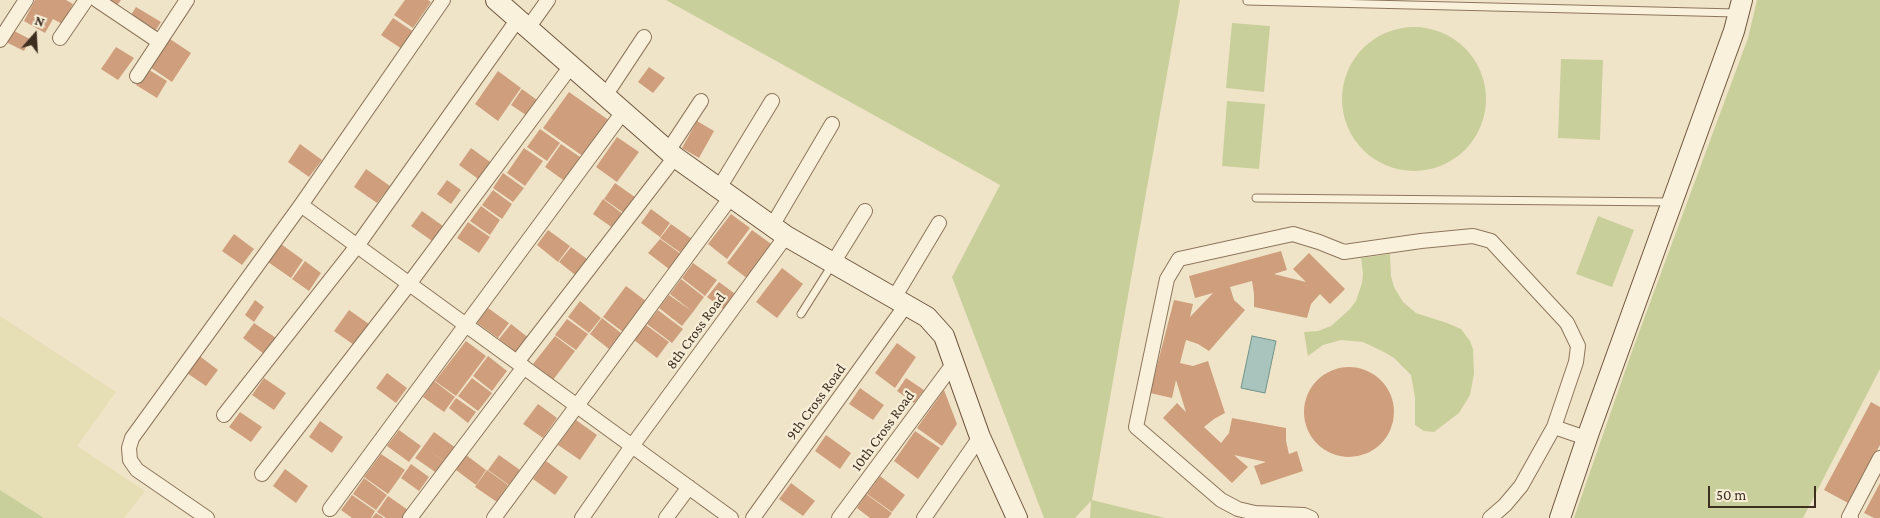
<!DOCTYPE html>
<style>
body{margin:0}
#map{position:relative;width:1880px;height:518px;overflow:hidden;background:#f0e4c8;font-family:"Crimson Pro",serif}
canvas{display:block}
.north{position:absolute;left:10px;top:10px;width:50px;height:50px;-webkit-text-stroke:4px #f7eed8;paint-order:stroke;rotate:19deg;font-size:14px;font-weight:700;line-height:20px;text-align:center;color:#3d2e20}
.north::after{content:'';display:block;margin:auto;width:18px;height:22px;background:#3d2e20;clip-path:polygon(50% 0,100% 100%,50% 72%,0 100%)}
.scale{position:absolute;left:1708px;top:486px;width:108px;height:22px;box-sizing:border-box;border:2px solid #3d2e20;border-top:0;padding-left:6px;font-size:15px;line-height:18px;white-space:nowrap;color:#3d2e20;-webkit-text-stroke:4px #f7eed8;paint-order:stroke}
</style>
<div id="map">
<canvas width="1880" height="518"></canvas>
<div class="north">N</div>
<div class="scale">50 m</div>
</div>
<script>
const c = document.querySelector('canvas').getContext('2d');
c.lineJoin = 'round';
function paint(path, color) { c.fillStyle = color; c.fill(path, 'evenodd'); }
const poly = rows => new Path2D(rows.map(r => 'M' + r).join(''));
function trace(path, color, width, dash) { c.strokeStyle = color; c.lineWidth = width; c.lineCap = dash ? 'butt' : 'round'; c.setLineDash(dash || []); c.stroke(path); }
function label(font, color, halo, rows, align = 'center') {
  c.font = font + ' "Crimson Pro",serif'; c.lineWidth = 4.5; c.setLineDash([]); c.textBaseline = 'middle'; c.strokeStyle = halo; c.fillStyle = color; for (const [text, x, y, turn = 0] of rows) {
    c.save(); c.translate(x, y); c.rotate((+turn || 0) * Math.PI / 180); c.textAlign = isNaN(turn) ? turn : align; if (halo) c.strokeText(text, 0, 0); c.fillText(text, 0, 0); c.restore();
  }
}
paint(poly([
 [0,316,116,392,77,446,145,491,124,518,44,518,0,490]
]), '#e6deb5');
paint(poly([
 [666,0,1180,0,1092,500,1165,518,1090,518,1091,501,1075,518,1044,518,952,277,1000,185],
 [1757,0,1880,0,1880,369,1803,518,1574,518,1631,354,1748,38],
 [1232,23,1270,26,1264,92,1226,88],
 '1342 99a72 72 0 1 1 144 0a72 72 0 1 1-144 0Z',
 [1561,59,1603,60,1600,140,1558,138],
 [1227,101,1265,104,1259,169,1222,166],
 [1598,216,1634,230,1612,287,1576,274],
 [1390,254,1391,276,1394,287,1403,302,1416,313,1447,323,1461,329,1470,341,1473,349,1474,374,1470,395,1459,413,1434,432,1424,431,1415,425,1415,398,1411,375,1394,358,1384,352,1363,342,1341,340,1323,345,1308,356,1304,332,1318,331,1331,326,1350,309,1356,301,1362,283,1363,274,1361,258],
 [0,490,44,518,0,518]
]), '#c9cf9b');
const water = poly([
 [1252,336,1276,341,1265,393,1241,388,1252,336]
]);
paint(water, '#a9c4bc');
trace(water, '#6f938a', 1);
paint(poly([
 [35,0,66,0,73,4,62,24,53,19,45,33,24,21],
 [107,0,121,0,116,7],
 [405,0,428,0,431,2,413,28,394,15],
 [136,7,161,22,154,33,129,18],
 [393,18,417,34,405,51,381,35],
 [12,30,30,39,24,51,6,42],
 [167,37,191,53,172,82,147,65],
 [116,47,134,58,118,80,101,69],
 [649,67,665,78,653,93,638,82],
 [146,68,167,81,157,98,136,85],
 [498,71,521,88,498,121,475,104],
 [522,89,537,100,526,115,511,105],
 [569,92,610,121,584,157,543,128],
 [697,121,714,131,699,158,682,148],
 [540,129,560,143,547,161,527,147],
 [617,137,639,152,617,182,596,167],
 [300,144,322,160,309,177,288,162],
 [561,144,583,159,566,182,545,167],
 [471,148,493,164,481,181,459,165],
 [524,148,543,161,525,186,507,173],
 [366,169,390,186,377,203,354,187],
 [503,173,524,188,513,202,493,188],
 [447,180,461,190,451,204,437,194],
 [615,183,639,200,628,216,604,199],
 [493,190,512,204,502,219,482,205],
 [603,199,627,217,617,231,593,214],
 [481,206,500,220,490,235,470,221],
 [651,209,670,223,660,237,641,223],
 [422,211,443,226,432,241,411,226],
 [731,214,750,228,727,259,708,244],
 [468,222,490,237,479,253,457,238],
 [671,224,692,239,681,253,660,238],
 [548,230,570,246,558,262,537,245],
 [752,230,774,246,748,279,727,263],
 [234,234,254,249,242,265,222,251],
 [660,239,681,254,669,269,648,253],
 [281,244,303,260,291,278,268,262],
 [571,247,591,262,579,278,559,262],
 [1281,251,1287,270,1274,274,1306,282,1293,269,1309,253,1345,289,1330,304,1320,294,1311,304,1307,318,1254,307,1254,294,1252,281,1230,287,1234,300,1245,310,1209,351,1198,344,1186,340,1180,363,1193,366,1208,361,1225,413,1214,419,1204,427,1221,443,1229,433,1232,418,1286,428,1286,441,1289,454,1297,451,1303,471,1261,485,1254,466,1266,462,1234,455,1248,467,1232,483,1163,418,1177,403,1186,412,1176,380,1172,398,1150,393,1174,300,1193,304,1190,317,1213,293,1195,298,1189,276],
 [305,261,321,273,309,291,292,279],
 [693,263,717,280,705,296,682,278],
 [782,268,803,284,777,318,756,302],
 [681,279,704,297,693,312,670,294],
 [719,282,738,296,727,312,707,297],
 [626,286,646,301,623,332,603,317],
 [669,295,693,312,682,326,659,308],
 [255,300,264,307,254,322,245,315],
 [580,301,601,318,589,333,568,317],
 [488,308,509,323,498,338,477,323],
 [349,310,369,324,354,345,334,331],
 [658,310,683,329,672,343,647,324],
 [602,318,621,333,609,349,590,334],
 [567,319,588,334,576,350,555,335],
 [254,323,276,338,264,354,243,338],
 [511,324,530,339,518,354,499,339],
 [646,325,669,342,657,358,634,340],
 [555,336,575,351,553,380,533,364],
 [466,341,486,356,456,396,435,381],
 [897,343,916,357,895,388,875,373],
 [197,354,218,370,206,386,184,371],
 [488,356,507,371,492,391,473,376],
 '1304 412a45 45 0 1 1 90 0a45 45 0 1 1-90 0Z',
 [387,373,407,388,396,403,376,388],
 [264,378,286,393,274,410,252,395],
 [472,378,492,393,478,411,458,396],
 [906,378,924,390,914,403,897,391],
 [434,381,455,397,444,412,423,397],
 [860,388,884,405,873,420,849,404],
 [944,390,957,424,942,446,917,428],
 [456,398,476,412,468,423,449,408],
 [1871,402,1880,407,1880,445,1848,503,1824,490],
 [538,404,557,418,543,438,523,424],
 [240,412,262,427,251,442,229,427],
 [576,420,597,435,580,460,558,445],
 [320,421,343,437,332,453,309,437],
 [399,430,421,446,409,462,387,446],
 [915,431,940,448,918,479,894,461],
 [434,432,456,448,445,462,427,449,446,463,438,474,415,458],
 [826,435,851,453,840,469,815,451],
 [381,454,405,470,388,494,364,477],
 [466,455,486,470,476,485,456,470],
 [499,455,520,470,509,485,488,470],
 [546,461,568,477,555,495,533,479],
 [411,464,429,477,419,491,401,478],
 [285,469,308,486,296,503,273,486],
 [487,470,508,485,497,502,475,487],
 [880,476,905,495,892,512,867,494],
 [364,478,387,495,376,510,353,494],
 [791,483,815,501,803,516,779,499],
 [1880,483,1880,518,1874,518,1864,513],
 [866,494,892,513,888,518,870,518,857,508],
 [352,495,375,511,371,518,352,518,341,510],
 [388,496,408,510,402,518,386,518,377,512],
 [376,513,384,518,372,518]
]), '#cf9f7d');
const lane = poly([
 [1247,1,1736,13],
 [1256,198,1671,202],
 [801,314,832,265]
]);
const street = poly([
 [97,0,158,41],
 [528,28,548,0],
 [60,38,86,0],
 [0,40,26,0],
 [137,76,187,0],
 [605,96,644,37],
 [668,151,701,101],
 [719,188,772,101],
 [301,205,731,518],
 [772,226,832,124],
 [833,263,865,211],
 [894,298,939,223],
 [517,362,675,157],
 [224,415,357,246,518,19],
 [1554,427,1586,438],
 [262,474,409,284,571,66],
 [330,509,623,112],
 [207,518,137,470,130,460,129,448,132,438,301,205,443,0],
 [410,518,524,367],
 [494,518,731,197],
 [582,518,632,446,786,236],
 [666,518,689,487],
 [753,518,906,305],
 [839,518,954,363],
 [924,518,980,437],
 [1311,518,1304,515,1255,513,1238,509,1221,500,1136,427,1167,279,1179,259,1293,234,1319,242,1344,252,1421,241,1473,236,1491,241,1567,323,1578,346,1576,362,1554,427,1521,486,1505,505,1490,518],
 [1851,518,1849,517,1880,458]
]);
const secondary = poly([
 [496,0,675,157,786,236,927,317,944,336,980,437,1017,518],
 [1560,518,1589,432,1734,31,1742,0]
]);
trace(lane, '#8d765c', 9);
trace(street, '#8d765c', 16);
trace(secondary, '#6f573f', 22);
trace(lane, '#faf1dc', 7);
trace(street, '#faf1dc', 14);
trace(secondary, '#faf1dc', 20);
label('15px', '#3d2e20', '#f7eed8', [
 ["8th Cross Road",696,331,-54],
 ["9th Cross Road",816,402,-54],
 ["10th Cross Road",883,431,-54]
]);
</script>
